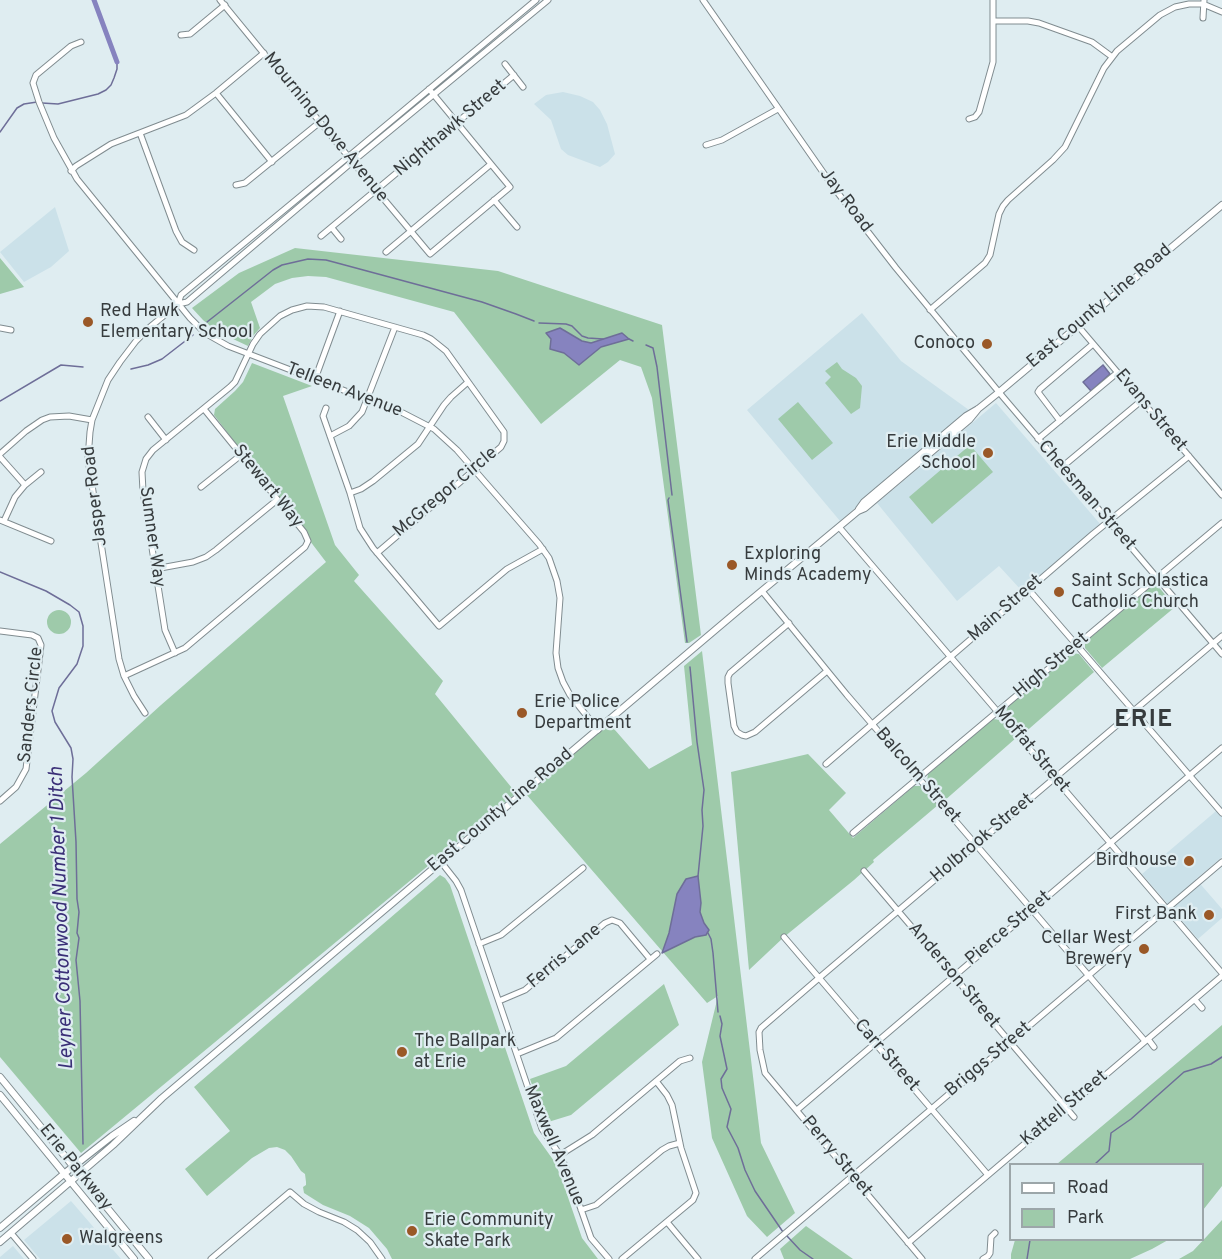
<!DOCTYPE html>
<style>
body{margin:0}
#map{position:relative;width:1222px;height:1259px;overflow:hidden;background:#dfedf1;font-family:Overpass,sans-serif}
canvas{display:block}
.legend{position:absolute;left:1009px;top:1163px;width:195px;height:78px;box-sizing:border-box;background:#dfedf1;border:2px solid #9ca6a9;margin:0;padding:8px 10px;list-style:none;font-size:18px;color:#373c3e}
.legend li{display:flex;align-items:center;gap:12px;height:30px}
.legend b{width:30px;border:2px solid #9ca6a9}
</style>
<div id="map">
<canvas width="1222" height="1259"></canvas>
<ul class="legend">
<li><b style="height:8px;background:#fff"></b>Road</li>
<li><b style="height:16px;background:#9ecaaa"></b>Park</li>
</ul>
</div>
<script>
const c = document.querySelector('canvas').getContext('2d');
c.lineJoin = 'round';
function paint(path, color) { c.fillStyle = color; c.fill(path, 'evenodd'); }
const poly = rows => new Path2D(rows.map(r => 'M' + r).join(''));
function trace(path, color, width, dash) { c.strokeStyle = color; c.lineWidth = width; c.lineCap = dash ? 'butt' : 'round'; c.setLineDash(dash || []); c.stroke(path); }
function label(font, color, halo, rows, align = 'center') {
  c.font = font + ' Overpass,sans-serif'; c.lineWidth = 4.5; c.setLineDash([]); c.textBaseline = 'middle'; c.strokeStyle = halo; c.fillStyle = color; for (const [text, x, y, turn = 0] of rows) {
    c.save(); c.translate(x, y); c.rotate((+turn || 0) * Math.PI / 180); c.textAlign = isNaN(turn) ? turn : align; if (halo) c.strokeText(text, 0, 0); c.fillText(text, 0, 0); c.restore();
  }
}
paint(poly([
 [563,92,580,96,593,102,600,110,607,124,615,154,608,162,600,167,568,155,561,149,551,120,534,104,546,95],
 [55,207,69,251,51,267,24,282,0,252],
 [862,313,901,361,969,410,840,521,747,410],
 [996,403,1101,525,1022,591,999,566,957,601,877,503],
 [1222,806,1222,857,1196,879,1222,909,1222,918,1198,939,1142,874],
 [71,1201,121,1259,40,1259,24,1240],
 [13,1246,24,1259,0,1259,0,1257]
]), '#cbe1e9');
paint(poly([
 [295,248,498,271,662,325,701,635,689,643,685,643,652,398,641,367,620,360,541,424,454,312,326,277,308,276,292,278,275,284,251,302,260,328,253,336,248,346,216,331,203,320,192,308,239,273],
 [0,258,24,287,0,294],
 [837,362,842,369,856,378,862,386,860,408,851,414,825,383,831,377,825,371],
 [252,363,312,386,283,396,335,545,359,575,354,581,443,681,435,694,516,793,81,1153,0,1057,0,844,86,773,161,705,326,562,214,415,215,409,235,391,243,382],
 [798,402,833,443,812,460,778,419],
 [970,445,993,472,932,524,909,497],
 [1152,586,1158,586,1175,607,1102,668,1085,648,1085,642],
 '47 622a12 12 0 1 1 24 0a12 12 0 1 1-24 0Z',
 [702,651,761,1143,795,1213,767,1237,747,1216,712,1138,702,1062,718,996,707,1003,526,794,608,722,649,769,692,745,684,666],
 [1072,653,1079,654,1094,672,1022,735,1006,716,1007,707],
 [993,719,1001,720,1016,738,944,801,927,782,928,774],
 [808,754,846,793,829,810,853,838,914,786,922,786,938,805,873,860,874,862,854,880,784,937,749,970,731,772],
 [440,875,445,878,450,885,534,1133,554,1161,561,1177,582,1238,598,1259,392,1259,387,1249,369,1228,350,1216,323,1205,304,1193,303,1187,306,1185,306,1182,305,1174,301,1171,291,1156,285,1150,277,1147,269,1148,252,1158,207,1196,185,1169,230,1131,194,1087],
 [664,984,679,1025,571,1115,545,1123,530,1079,566,1066],
 [1222,1025,1222,1186,1203,1210,1202,1164,1057,1164],
 [1222,1220,1222,1259,1179,1259,1193,1251],
 [806,1226,853,1259,784,1259,780,1249],
 [1015,1240,1168,1240,1152,1249,1130,1259,1011,1259,1011,1254]
]), '#9ecaaa');
const water = poly([
 [560,328,582,341,591,343,622,333,629,339,601,347,579,365,564,353,550,349,551,339,546,333,560,328],
 [1103,365,1110,374,1091,391,1083,382,1103,365],
 [698,876,701,903,700,912,704,923,709,930,706,935,695,937,662,953,669,933,677,894,686,879,698,876]
]);
paint(water, '#8683bf');
trace(water, '#6e6e98', 1.5);
trace(poly([
 [42,103,58,104,98,94,106,90,111,85,114,78,117,69,117,62],
 [0,132,17,108,24,104,37,102],
 [207,322,273,270,282,265,308,259,326,260,341,264,482,302,516,314,534,321],
 [539,323,566,324,572,326,582,336,588,338,603,339],
 [629,339,633,341],
 [646,345,653,348,657,367,672,495],
 [131,369,148,365,162,359,193,335],
 [0,401,61,365,83,367],
 [669,498,668,500,687,642],
 [0,572,46,591,70,605,79,612,83,626,83,646,77,664,59,688,52,711,55,722,71,748,73,759,72,777,76,842,77,899,79,912,77,933,79,938,76,960,80,1001,83,1144],
 [690,667,697,742,704,790,702,810,703,826,698,876],
 [708,933,711,939,713,953,718,1012],
 [720,1016,722,1024,720,1036,727,1069,721,1079,722,1088,731,1109,727,1127,738,1148,745,1170,755,1191,783,1232],
 [1095,1164,1109,1151,1111,1133,1131,1119,1184,1072,1211,1064,1222,1057],
 [787,1236,800,1250,813,1259],
 [1027,1259,1030,1240]
]), '#6e6e98', 1.5);
trace(poly([
 [94,0,117,62]
]), '#8683bf', 5);
const minor = poly([
 [220,0,356,166,430,254,510,187,429,89],
 [703,0,834,188,896,268,1003,397,1222,654],
 [1203,18,1204,0],
 [993,21,1028,21,1039,23,1092,42,1111,56],
 [181,35,190,34,225,5],
 [81,42,71,46,36,75,33,83,39,102,54,138,77,179,190,318,205,333,228,346,403,413,434,429,457,450,539,544,549,558,557,581,560,598,556,653,558,668,563,682,570,695,598,730],
 [505,64,523,87],
 [216,93,272,162],
 [969,119,975,117,979,112,993,62,993,0],
 [140,133,176,231,182,242,194,250],
 [706,145,722,140,778,109],
 [71,171,76,166,111,144,186,115,216,93,264,53],
 [236,185,245,183,320,122],
 [494,200,517,227],
 [332,228,341,239],
 [321,236,514,75],
 [386,252,491,164],
 [178,304,181,295,348,157,536,0],
 [930,310,985,263,990,255,999,214,1003,206,1008,200,1053,160,1065,147,1104,68,1117,51,1160,15,1175,7,1189,4,1203,4,1222,12],
 [1078,326,1222,495],
 [0,328,11,330],
 [315,379,340,311],
 [326,408,323,416,350,493,360,528,373,548,439,626,507,569,543,549],
 [148,417,166,440],
 [1060,421,1038,392,1040,389,1093,344],
 [330,436,349,426,362,412,395,327],
 [1038,439,1117,373],
 [0,454,26,431,42,420,50,417,69,416,92,420],
 [0,457,25,485],
 [1062,467,1141,401],
 [201,487,241,455],
 [350,493,361,489,373,481,418,444,444,405,451,397,468,382],
 [0,520,51,541],
 [4,521,15,497,25,485,41,472],
 [839,527,1222,973],
 [155,569,193,562,206,557,216,550,277,500],
 [1029,590,1222,813],
 [762,591,847,695,1145,1041],
 [789,623,730,673,728,677,728,683,734,726,737,732,742,735,746,736,755,732,827,671],
 [0,631,32,635,38,638,41,645,26,769,16,787,0,801],
 [175,653,165,630,143,491,142,472,146,459,153,450,230,387,235,382,253,344,260,334,280,316,292,310,307,306,324,307,423,335,431,339,446,351,504,432,504,441,501,447,377,553],
 [124,676,185,648,305,547,308,541,304,532,204,409],
 [145,713,134,696,124,676,119,659,88,459,90,432,92,420,108,380,120,362,136,341,150,327,178,304,187,302,352,162,548,0],
 [826,764,1093,534,1189,456],
 [853,833,1222,523],
 [441,862,456,881,461,890,542,1129,560,1155,568,1172,591,1238,609,1259],
 [864,871,1074,1117],
 [784,937,988,1175],
 [479,944,501,935,583,868],
 [1195,1000,1202,1008],
 [499,1001,525,990,605,923,612,920,620,923,650,959],
 [1148,1039,1154,1047],
 [517,1054,556,1038,657,954],
 [797,1110,1222,748],
 [560,1155,592,1135,680,1061,690,1058],
 [581,1210,596,1205,662,1150,669,1146,680,1143],
 [667,1222,698,1259],
 [11,1233,33,1259],
 [908,1243,1222,976],
 [211,1259,290,1192,304,1204,319,1212,344,1222,357,1230,370,1242,382,1259],
 [622,1259,693,1200,696,1193,681,1148,672,1105,667,1095,656,1081],
 [755,1259,1222,862],
 [922,1259,765,1073,760,1050,759,1032,761,1028,819,978,1222,636],
 [983,1259,988,1256,990,1253,991,1237,995,1233]
]);
const major = poly([
 [859,509,864,502,966,416,978,409,998,393,1222,205],
 [0,1077,149,1259],
 [0,1095,134,1259],
 [0,1228,65,1173,112,1136,134,1121],
 [0,1242,113,1145,162,1098,740,609,858,511,865,508,969,420,978,409]
]);
trace(minor, '#808c90', 7);
trace(major, '#808c90', 8);
trace(minor, '#fff', 5);
trace(major, '#fff', 6);
for (const [x, y, r, color] of [
 [88,322,6,"#9a5827"],
 [987,344,6,"#9a5827"],
 [988,453,6,"#9a5827"],
 [732,565,6,"#9a5827"],
 [1059,592,6,"#9a5827"],
 [522,713,6,"#9a5827"],
 [1189,861,6,"#9a5827"],
 [1209,915,6,"#9a5827"],
 [1144,949,6,"#9a5827"],
 [402,1052,6,"#9a5827"],
 [412,1231,6,"#9a5827"],
 [67,1239,6,"#9a5827"]
]) { const dot = new Path2D(); dot.arc(x, y, r, 0, 2 * Math.PI); c.fillStyle = color; c.fill(dot); trace(dot, '#dfedf1', 2); }
label('18px', '#373c3e', '#dfedf1', [
 ["Mourning Dove Avenue",325,128,51],
 ["Nighthawk Street",451,129,-40],
 ["Jay Road",845,201,53],
 ["East County Line Road",1100,307,-40],
 ["Telleen Avenue",344,391,21],
 ["Evans Street",1150,411,50],
 ["Stewart Way",267,487,51],
 ["McGregor Circle",446,493,-40],
 ["Jasper Road",96,496,-97],
 ["Cheesman Street",1086,496,49],
 ["Sumner Way",151,537,82],
 ["Main Street",1006,609,-41],
 ["High Street",1052,666,-40],
 ["Sanders Circle",32,705,-84],
 ["Moffat Street",1031,750,50],
 ["Balcolm Street",917,776,49],
 ["East County Line Road",501,811,-40],
 ["Holbrook Street",983,839,-40],
 ["Pierce Street",1009,929,-40],
 ["Ferris Lane",565,957,-40],
 ["Anderson Street",953,976,50],
 ["Carr Street",886,1056,49],
 ["Briggs Street",989,1060,-40],
 ["Kattell Street",1065,1109,-40],
 ["Maxwell Avenue",553,1146,67],
 ["Perry Street",836,1157,50],
 ["Erie Parkway",75,1168,51]
]);
label('18px', '#373c3e', '#dfedf1', [
 ["Red Hawk",100,312],
 ["Elementary School",100,333],
 ["Conoco",975,344,"right"],
 ["Erie Middle",976,443,"right"],
 ["School",976,464,"right"],
 ["Exploring",744,555],
 ["Minds Academy",744,576],
 ["Saint Scholastica",1071,582],
 ["Catholic Church",1071,603],
 ["Erie Police",534,703],
 ["Department",534,724],
 ["Birdhouse",1177,861,"right"],
 ["First Bank",1197,915,"right"],
 ["Cellar West",1132,939,"right"],
 ["Brewery",1132,960,"right"],
 ["The Ballpark",414,1042],
 ["at Erie",414,1063],
 ["Erie Community",424,1221],
 ["Skate Park",424,1242],
 ["Walgreens",79,1239]
], 'left');
label('italic 20px', '#3a2f77', '#dfedf1', [
 ["Leyner Cottonwood Number 1 Ditch",63,918,-92]
]);
c.letterSpacing = '1.5px';
label('bold 24px', '#373c3e', '#dfedf1', [
 ["ERIE",1144,721]
]);
c.letterSpacing = '0px';
</script>
